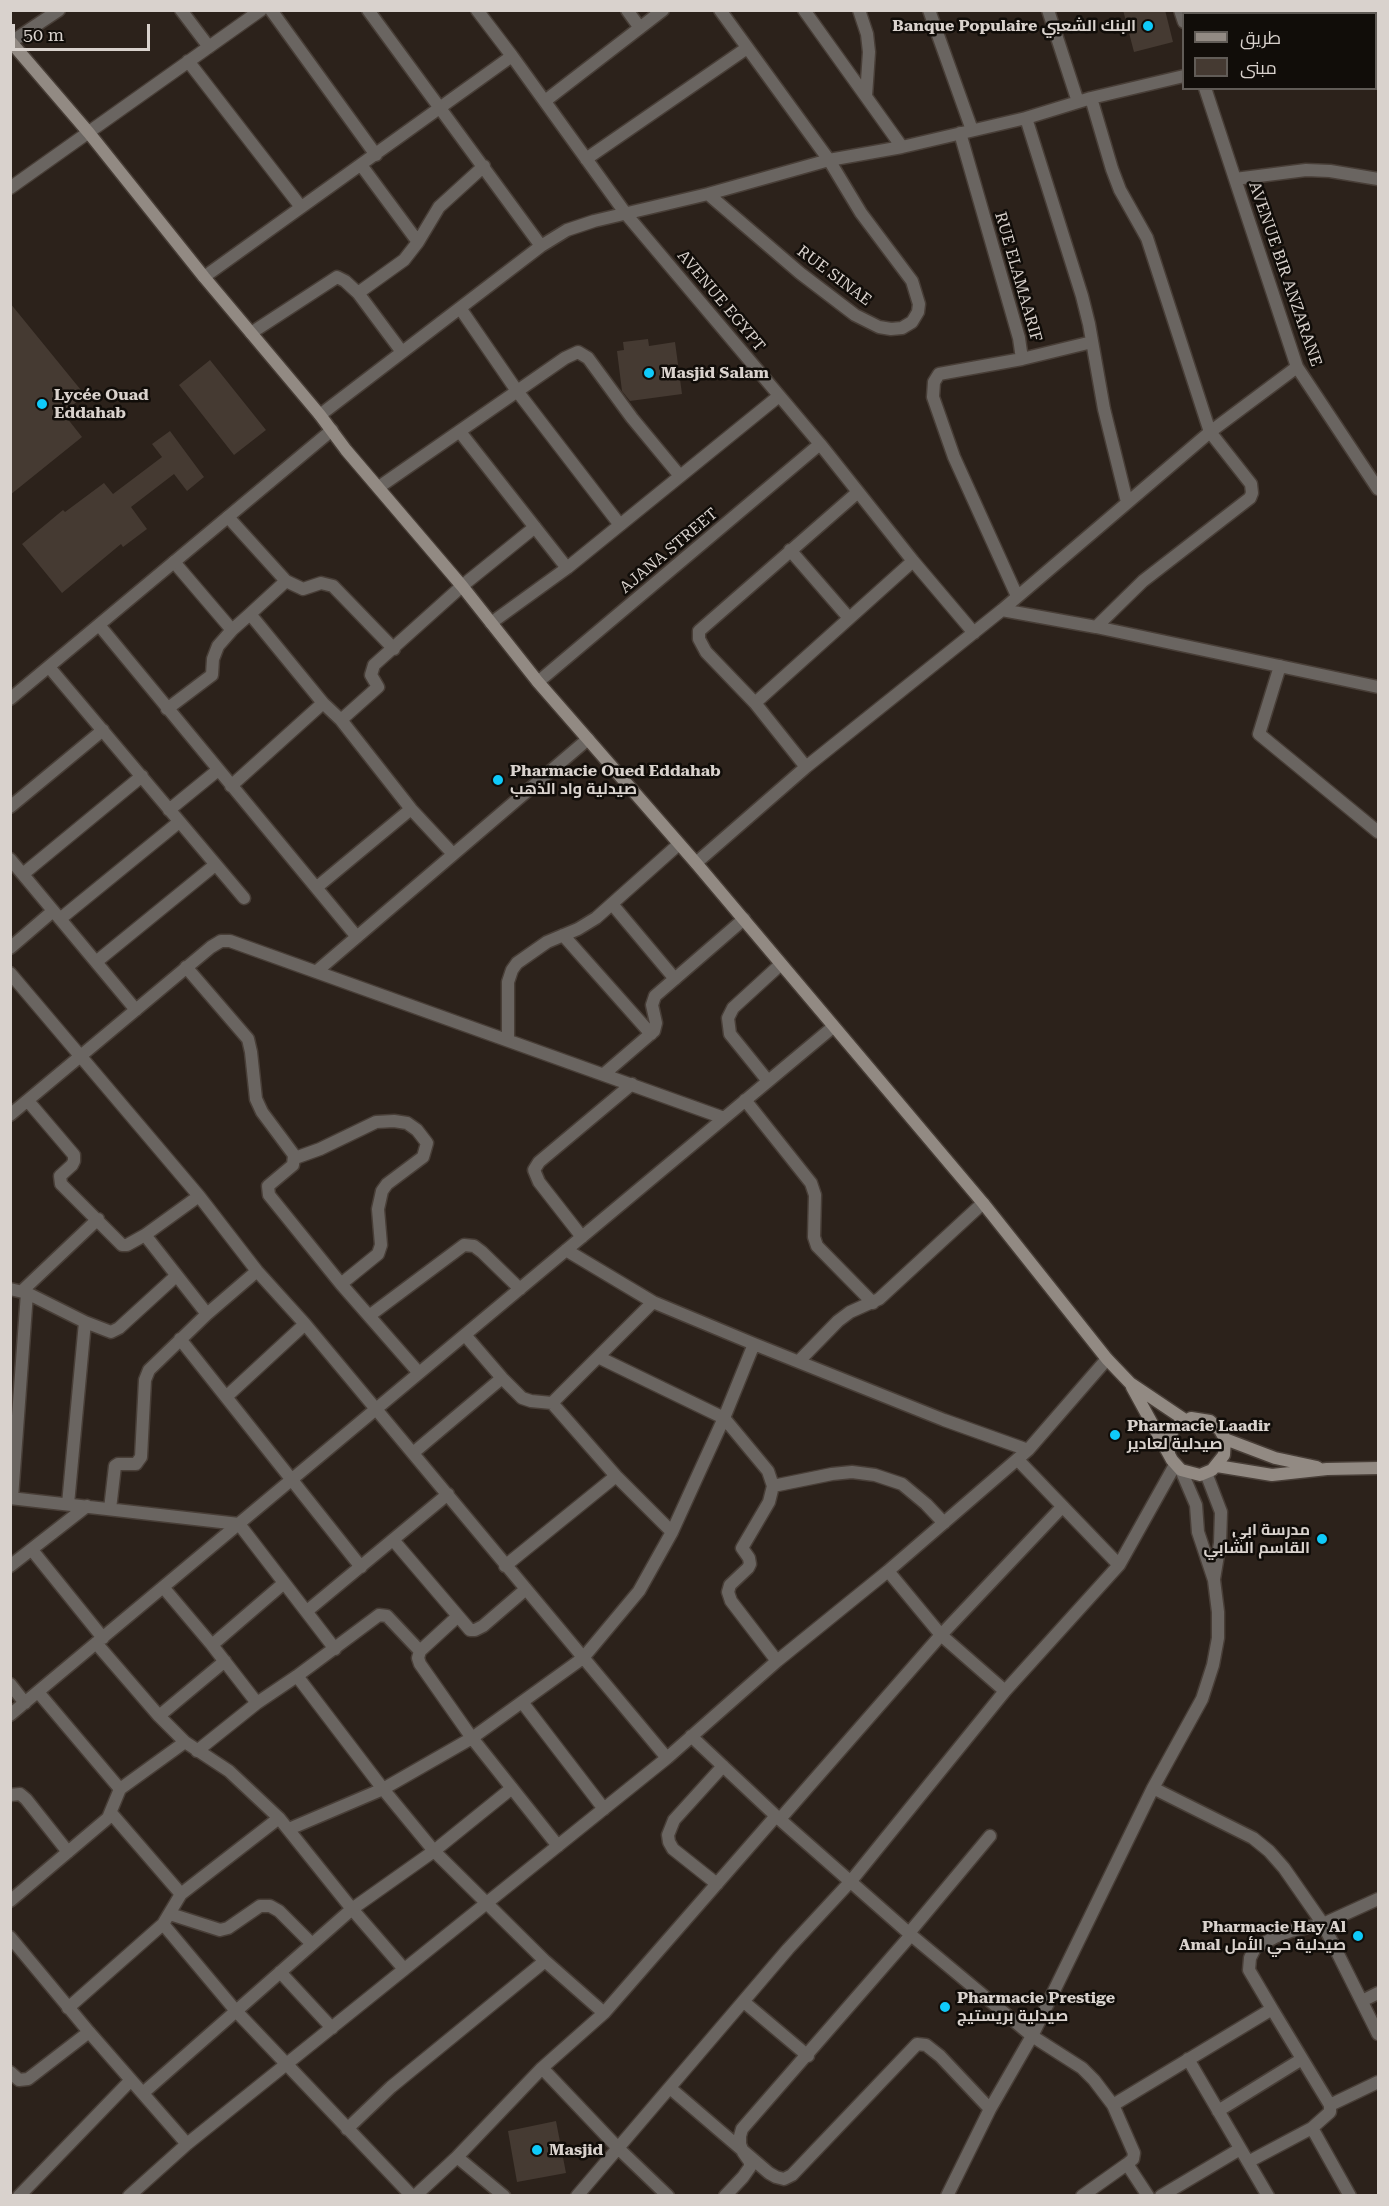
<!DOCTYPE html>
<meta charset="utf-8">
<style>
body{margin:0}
#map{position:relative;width:1389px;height:2206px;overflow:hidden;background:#2c221b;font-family:"Roboto Serif",Cairo,serif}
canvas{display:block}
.frame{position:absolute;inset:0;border:12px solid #d9d2cd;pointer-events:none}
.legend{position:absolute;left:1182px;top:12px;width:195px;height:78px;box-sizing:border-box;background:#110d09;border:2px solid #615c57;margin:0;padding:8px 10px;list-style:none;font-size:18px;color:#d9d2cd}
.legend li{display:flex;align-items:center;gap:12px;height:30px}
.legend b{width:30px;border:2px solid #615c57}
.scale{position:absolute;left:12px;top:24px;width:138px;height:27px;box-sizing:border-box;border:3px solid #d9d2cd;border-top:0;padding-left:8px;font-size:18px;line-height:21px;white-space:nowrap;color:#d9d2cd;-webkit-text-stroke:4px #110d09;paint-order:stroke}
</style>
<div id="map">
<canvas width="1389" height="2206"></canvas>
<div class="frame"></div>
<ul class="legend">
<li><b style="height:8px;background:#928a83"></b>طريق</li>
<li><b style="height:16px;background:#453a32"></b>مبنى</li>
</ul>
<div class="scale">50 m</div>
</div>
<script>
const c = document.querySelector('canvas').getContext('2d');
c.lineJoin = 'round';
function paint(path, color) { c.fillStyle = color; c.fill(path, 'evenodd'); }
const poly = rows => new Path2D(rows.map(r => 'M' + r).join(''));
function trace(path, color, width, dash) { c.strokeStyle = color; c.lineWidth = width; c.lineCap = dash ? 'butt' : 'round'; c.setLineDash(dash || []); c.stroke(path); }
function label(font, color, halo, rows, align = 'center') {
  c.font = font + ' "Roboto Serif",Cairo,serif'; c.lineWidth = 5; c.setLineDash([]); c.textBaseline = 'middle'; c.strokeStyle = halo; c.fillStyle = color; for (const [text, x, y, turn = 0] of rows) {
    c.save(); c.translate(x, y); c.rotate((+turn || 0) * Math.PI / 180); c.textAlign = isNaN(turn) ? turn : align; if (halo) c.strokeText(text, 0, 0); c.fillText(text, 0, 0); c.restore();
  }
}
paint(poly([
 [1123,10,1165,10,1173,42,1134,52],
 [10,303,85,395,63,413,82,437,10,495],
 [648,339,649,346,675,342,682,394,630,401,622,391,617,351,624,350,623,342],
 [210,360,266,430,234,455,179,385],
 [170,431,204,477,187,491,174,474,131,507,147,529,123,547,121,544,62,593,22,544,63,510,65,512,104,483,113,494,162,457,152,444],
 [556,2121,566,2173,517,2182,508,2131]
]), '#453a32');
const minor = poly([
 [181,10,209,47],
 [271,10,376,155],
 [368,10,541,246],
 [477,10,512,56,626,214,820,444,913,561,974,633],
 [627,10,640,28],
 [804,10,902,147],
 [859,10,867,34,869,52,866,96],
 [929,10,972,130],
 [1048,10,1078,102],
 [1180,10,1184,22],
 [1329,14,1329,10],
 [11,42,59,10],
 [1376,45,1378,45],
 [188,61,301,207],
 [1205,88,1297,367,1378,489],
 [1091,98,1112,169,1120,190,1147,238,1210,432,1251,484,1252,493,1250,498,1143,581,1096,627],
 [545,101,663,10],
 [1026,118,1082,296,1089,324,1104,409,1127,502],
 [960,133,1019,338,1022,359,939,374,934,382,933,397,954,457,1017,596],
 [586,159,747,48],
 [361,165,418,242],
 [1235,179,1306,170,1330,171,1378,179],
 [10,188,261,10],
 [708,194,800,273,855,315,879,327,891,329,902,328,912,322,918,312,919,304,912,281,861,213,829,160,720,10],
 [204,277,512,56],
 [358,293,404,260,418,242,439,207,484,166],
 [460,308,517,391,620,525],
 [251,333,337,277,345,281,358,293,402,352],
 [1022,359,1092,342],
 [320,415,541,246,567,230,594,221,708,194,829,160,902,147,1026,118,1091,98,1184,76],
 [460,432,567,568],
 [379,487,565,358,578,352,588,358,632,418,680,476],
 [228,517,286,581,303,589,321,583,333,586,394,649],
 [790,550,849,618],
 [174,562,232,630],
 [1002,610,1096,627,1378,687],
 [250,614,286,581],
 [491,623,567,568,779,396],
 [99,625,357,937],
 [1280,666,1259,734,1378,832],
 [49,667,244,898],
 [538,682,820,444],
 [755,703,913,561],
 [167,709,212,675,213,659,218,646,232,630,250,614,323,703,341,720,411,809,453,854],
 [341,720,378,687,371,675,374,665,462,586,535,527],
 [806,767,755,703,706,652,699,639,699,631,858,492],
 [231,786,323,703],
 [10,807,103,730],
 [169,810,218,770],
 [10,859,136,1010],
 [696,863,806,767,1002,610,1210,432,1297,367],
 [23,874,142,776],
 [317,887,411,809],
 [612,904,675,979],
 [60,919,179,822],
 [563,935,651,1034],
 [10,948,53,911],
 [96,962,215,865],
 [186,967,248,1039,251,1052,256,1099,262,1112,294,1155,293,1165,268,1186,269,1195,341,1284,419,1373],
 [317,971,588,739],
 [10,973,199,1196,257,1271,305,1324,667,1758],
 [508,1040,508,982,512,970,517,963,547,942,578,929,596,918,679,844],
 [604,1074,654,1031,656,1023,652,1005,655,996,744,919],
 [768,1081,730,1034,728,1018,733,1008,781,964],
 [745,1100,811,1183,815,1195,814,1237,817,1246,873,1303],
 [28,1101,74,1155,74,1161,72,1165,60,1176,61,1184,122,1245,127,1245,145,1235,199,1196],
 [10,1115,211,947,221,941,230,941,724,1118],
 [295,1158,320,1149,376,1122,394,1121,407,1123,417,1130,427,1143,423,1157,387,1184,382,1191,378,1209,381,1245,378,1254,341,1284],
 [145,1235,207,1314],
 [582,1237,539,1182,534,1170,539,1162,632,1084],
 [566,1250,653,1302,754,1344,944,1420,1028,1450],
 [10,1289,27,1293,85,1322,111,1332,119,1328,176,1276],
 [22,1291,98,1219],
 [369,1316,464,1245,474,1246,482,1252,520,1289],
 [465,1335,502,1378,522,1398,531,1401,552,1403,653,1302],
 [180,1339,361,1567],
 [598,1357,724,1418,768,1471,773,1486,769,1502,742,1548,749,1558,750,1564,748,1568,730,1585,728,1592,731,1601,777,1661],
 [799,1361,838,1321,850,1312,879,1299,983,1203],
 [226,1397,305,1324],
 [552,1403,616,1476,672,1532],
 [413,1453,502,1378],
 [1018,1460,1119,1565],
 [1206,1473,1221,1512,1220,1543,1214,1579],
 [773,1486,832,1474,852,1472,875,1475,902,1484,926,1504,944,1523],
 [10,1498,239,1524,335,1649],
 [12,1498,27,1293],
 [68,1504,85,1322],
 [110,1509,115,1466,118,1464,136,1464,141,1457,145,1380,149,1370,207,1314,257,1271],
 [394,1541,470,1630,475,1630,483,1626,526,1589],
 [32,1550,103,1638],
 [10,1566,87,1506],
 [505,1566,616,1476],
 [888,1571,941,1635,1005,1691],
 [163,1587,212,1645,257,1703],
 [307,1611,448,1494],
 [457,1617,420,1651,418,1658,420,1664,472,1738,558,1846],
 [96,1643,159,1716,185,1742,229,1771,279,1818,352,1909,404,1969],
 [212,1645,284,1583],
 [297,1676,383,1789,434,1851,545,1961,604,2013],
 [10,1684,25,1703],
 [38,1692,120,1789],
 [522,1702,604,1809],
 [10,1715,833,1027],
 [159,1716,225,1661],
 [691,1736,776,1816,911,1935,1032,2036,1082,2068,1094,2080,1113,2105,1134,2153,1133,2159,1127,2164,1082,2196],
 [197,1751,257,1703,297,1676,379,1615,387,1616,420,1651],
 [1153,1788,1253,1838,1269,1851,1284,1868,1323,1924,1378,2034],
 [10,1795,20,1794,26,1799,68,1852],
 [111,1813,181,1894],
 [780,1819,941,1635,1062,1507],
 [289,1829,383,1789,472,1738,583,1658,639,1591,672,1532,724,1418,754,1344],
 [717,1884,673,1849,669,1842,668,1835,674,1820,723,1766],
 [10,1901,108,1818,120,1789,185,1742],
 [170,1914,220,1930,228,1928,260,1906,270,1906,279,1911,312,1944],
 [163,1924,236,2011,412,2196],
 [909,1933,990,1836],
 [10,1937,89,2032,187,2144],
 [280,1972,332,2028],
 [1362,2001,1378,1993],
 [744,2002,808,2056],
 [68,2008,163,1924,181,1894,279,1818],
 [1188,2059,1268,2196],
 [542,2068,619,2149,668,2196],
 [10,2072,19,2080,28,2079,89,2032],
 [670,2088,769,2173,776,2177,784,2179,792,2175,917,2044,926,2045,940,2056,990,2109],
 [143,2093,352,1909,434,1851,512,1788],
 [1113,2105,1272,2009,1249,1970,1250,1958,1255,1948,1275,1937,1291,1931,1323,1924,1378,1899],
 [1330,2105,1378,2082],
 [1218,2111,1302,2059],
 [1312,2128,1350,2196],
 [347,2129,391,2087,545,1961],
 [457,2157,504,2196],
 [1248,2162,1312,2128,1330,2112,1330,2105,1272,2009],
 [1127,2164,1148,2196],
 [19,2196,131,2080],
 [129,2196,187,2144,667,1758,777,1661,888,1571,1028,1450,1107,1359],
 [415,2196,457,2157,542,2068,604,2013,776,1816],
 [577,2196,788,1949,851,1881,1005,1691,1119,1565,1175,1465],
 [725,2196,743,2177,750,2167,750,2162,743,2152,740,2144,740,2136,742,2129,911,1935],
 [947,2196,990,2109,1032,2036,1153,1788,1202,1699,1213,1665,1218,1638,1218,1612,1214,1580,1198,1532,1196,1505,1181,1470],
 [1161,2196,1240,2149]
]);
const tertiary = poly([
 [10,699,332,430]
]);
const secondary = poly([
 [10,41,89,133,204,277,320,415,346,450,462,586,538,682,696,863,983,1203,1107,1359,1130,1383,1185,1420],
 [1132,1387,1172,1460,1181,1470,1200,1475,1212,1470,1224,1455,1225,1439,1220,1430,1210,1421,1191,1418,1174,1428,1169,1440,1169,1454],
 [1225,1439,1275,1458,1317,1467],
 [1217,1466,1272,1475,1327,1469,1378,1468]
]);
trace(minor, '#483e37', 15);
trace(tertiary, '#483e37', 15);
trace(secondary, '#483e37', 15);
trace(minor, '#6a6561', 12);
trace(tertiary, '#6a6561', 12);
trace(secondary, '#928a83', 12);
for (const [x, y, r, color] of [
 [1148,26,6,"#0fcafa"],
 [649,373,6,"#0fcafa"],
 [42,404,6,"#0fcafa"],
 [498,780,6,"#0fcafa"],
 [1115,1435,6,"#0fcafa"],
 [1322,1539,6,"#0fcafa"],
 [1358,1936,6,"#0fcafa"],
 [945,2007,6,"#0fcafa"],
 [537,2150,6,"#0fcafa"]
]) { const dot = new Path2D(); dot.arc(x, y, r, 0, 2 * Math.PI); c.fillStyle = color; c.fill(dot); trace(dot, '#110d09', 2); }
label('bold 16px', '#d9d2cd', '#110d09', [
 ["Banque Populaire البنك الشعبي",1136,26,"right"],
 ["Masjid Salam",661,373],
 ["Lycée Ouad",54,395],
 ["Eddahab",54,413],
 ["Pharmacie Oued Eddahab",510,771],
 ["صيدلية واد الذهب",510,789],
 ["Pharmacie Laadir",1127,1426],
 ["صيدلية لعادير",1127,1444],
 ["مدرسة ابي",1310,1530,"right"],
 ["القاسم الشابي",1310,1548,"right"],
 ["Pharmacie Hay Al",1346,1927,"right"],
 ["Amal صيدلية حي الأمل",1346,1945,"right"],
 ["Pharmacie Prestige",957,1998],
 ["صيدلية بريستيج",957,2016],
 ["Masjid",549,2150]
], 'left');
label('16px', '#d9d2cd', '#110d09', [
 ["AVENUE BIR ANZARANE",1285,274,71],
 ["RUE SINAE",834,276,37],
 ["RUE ELAMAARIF",1018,277,74],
 ["AVENUE EGYPT",721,301,50],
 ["AJANA STREET",669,551,-40]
]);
</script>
